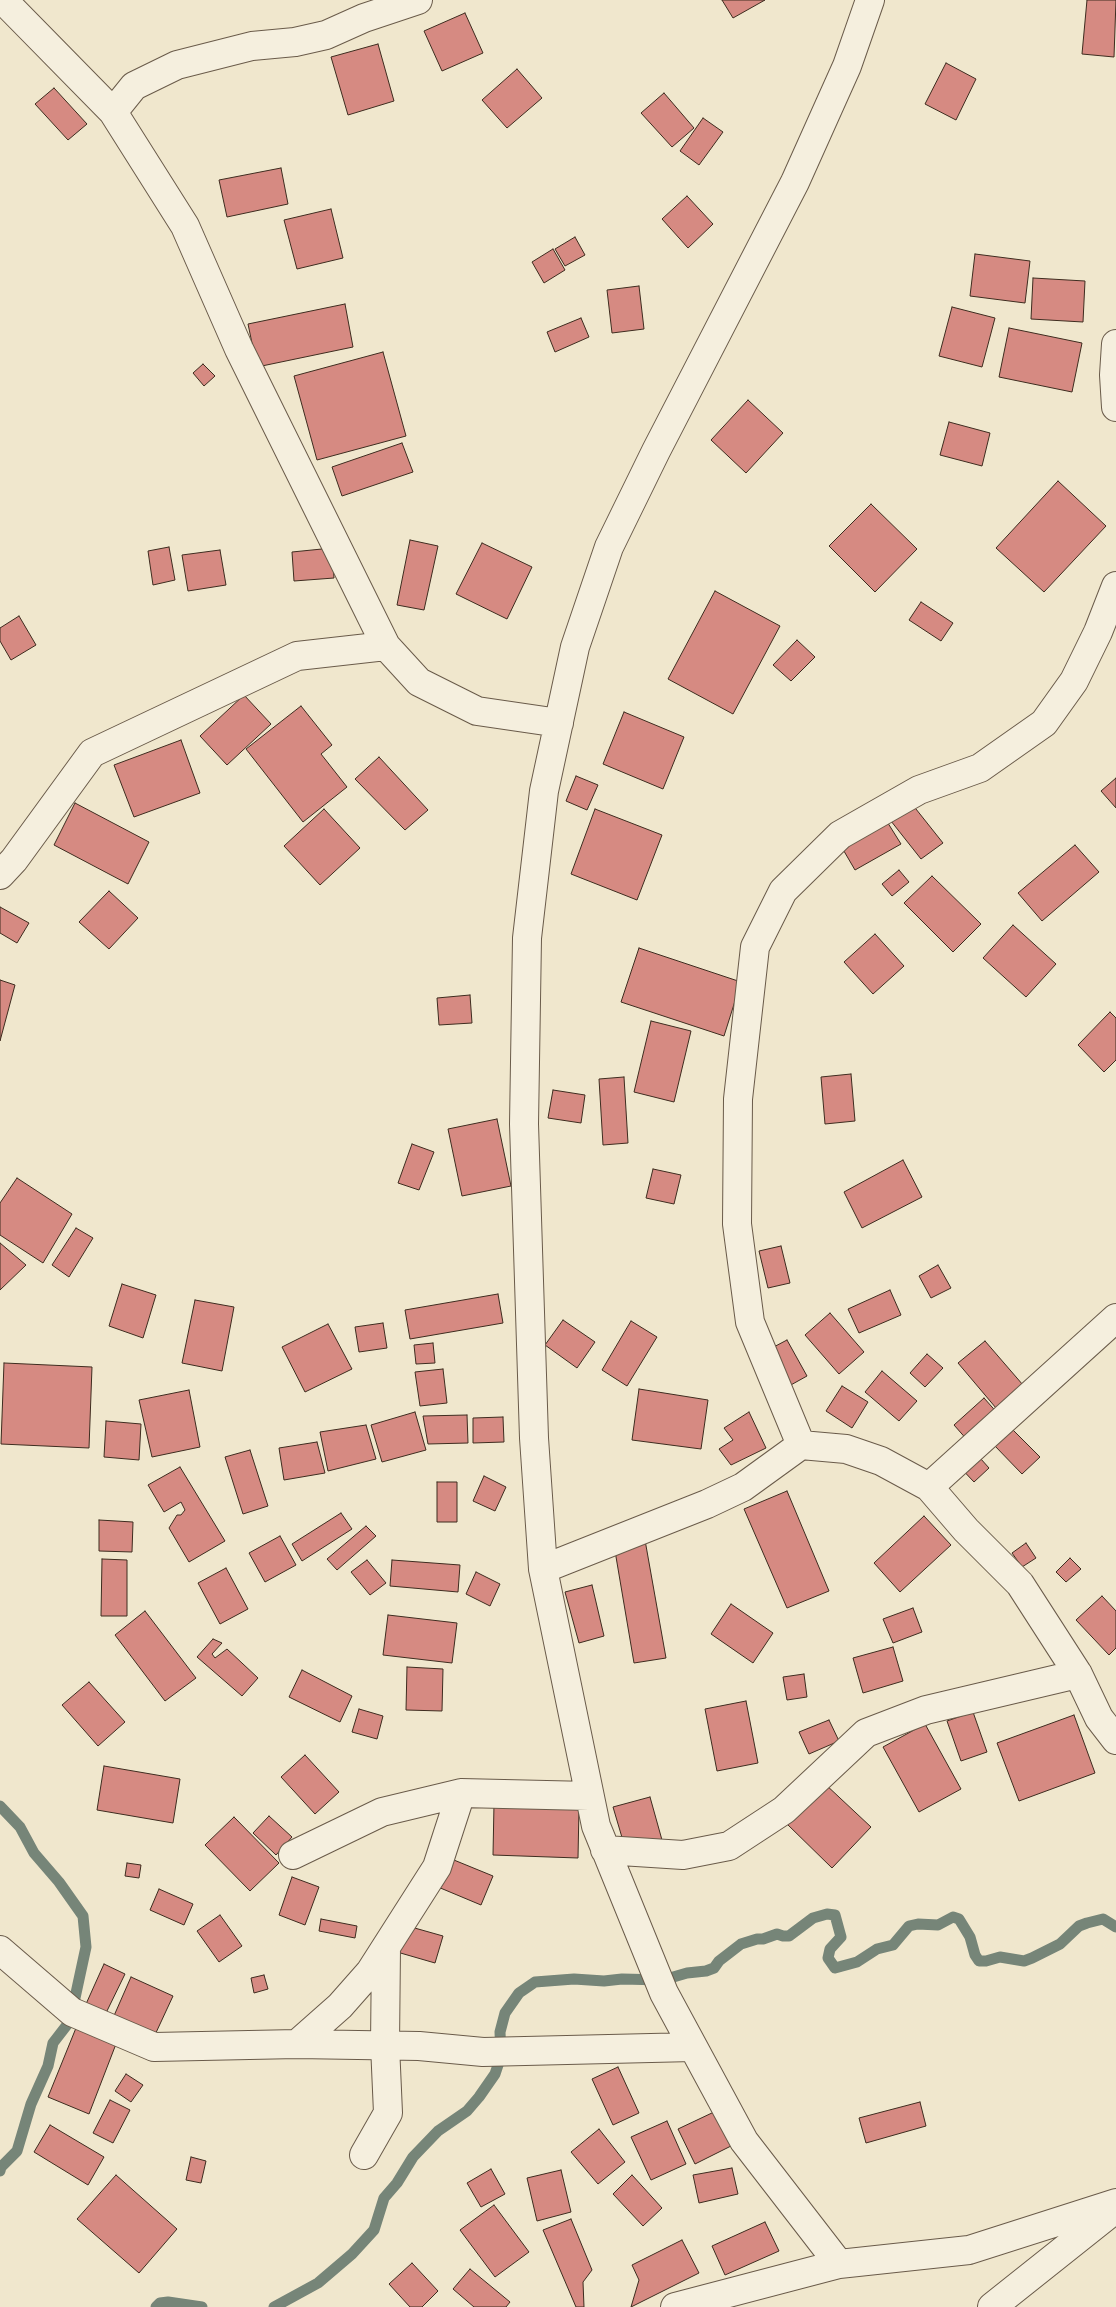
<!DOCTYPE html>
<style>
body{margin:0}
canvas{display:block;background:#f0e7cd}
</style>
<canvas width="1116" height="2307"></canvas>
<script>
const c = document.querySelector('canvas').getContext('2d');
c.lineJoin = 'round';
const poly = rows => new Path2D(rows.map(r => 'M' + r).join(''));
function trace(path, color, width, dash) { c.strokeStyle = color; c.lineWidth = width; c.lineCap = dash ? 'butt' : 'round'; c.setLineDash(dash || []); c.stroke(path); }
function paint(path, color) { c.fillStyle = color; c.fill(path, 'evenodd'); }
trace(poly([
 [0,1806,20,1827,34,1853,59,1882,83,1916,86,1947,70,2021,53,2043,48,2066,31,2104,17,2151,1,2167,0,2171],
 [156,2307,160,2303,168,2302,202,2307],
 [274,2307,318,2283,352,2254,374,2230,384,2198,397,2183,413,2157,438,2131,467,2111,479,2097,495,2074,501,2056,500,2032,505,2013,519,1993,535,1982,574,1979,604,1981,622,1979,663,1980,687,1973,706,1971,714,1968,719,1961,741,1944,757,1939,763,1939,777,1934,783,1936,789,1936,813,1918,827,1914,835,1915,841,1937,830,1949,828,1958,835,1968,857,1962,877,1949,893,1945,909,1926,918,1924,938,1925,953,1917,959,1919,970,1937,975,1955,979,1961,986,1961,1000,1957,1024,1961,1032,1958,1060,1944,1079,1926,1087,1923,1103,1919,1116,1927]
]), '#768578', 11);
const building = poly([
 [722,0,765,0,733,18,722,0],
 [1087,0,1116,0,1114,57,1082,54,1087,0],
 [465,13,483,53,442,71,424,31,465,13],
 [378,44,394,101,348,115,331,57,378,44],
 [946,63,976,79,956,120,925,104,946,63],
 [517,69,542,98,507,128,482,100,517,69],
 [54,88,87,124,68,140,35,104,54,88],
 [664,93,694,128,672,147,641,113,664,93],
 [703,118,723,132,699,165,680,151,703,118],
 [281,168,288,204,227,217,219,180,281,168],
 [687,196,713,224,688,248,662,219,687,196],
 [331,209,343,258,297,269,284,220,331,209],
 [575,237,585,255,565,266,555,249,575,237],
 [553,249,565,270,544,283,532,262,553,249],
 [975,254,1030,261,1025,303,970,296,975,254],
 [1033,278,1085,281,1083,322,1031,319,1033,278],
 [639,286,644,329,612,333,607,290,639,286],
 [345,304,353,347,257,367,248,324,345,304],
 [952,307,995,318,982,367,939,356,952,307],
 [581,318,589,337,555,352,547,332,581,318],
 [1009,328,1082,343,1072,392,999,377,1009,328],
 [383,352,406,436,317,460,294,376,383,352],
 [203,364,215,376,204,386,193,373,203,364],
 [748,400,783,433,746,473,711,440,748,400],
 [949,422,990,433,982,466,940,455,949,422],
 [402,443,413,472,342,496,332,467,402,443],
 [1058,481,1106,526,1044,592,996,548,1058,481],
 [871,504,917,549,875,592,829,546,871,504],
 [410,540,438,546,424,610,397,605,410,540],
 [482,543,532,567,507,619,456,594,482,543],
 [169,547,175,580,153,585,148,551,169,547],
 [332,548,334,578,294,581,292,552,332,548],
 [220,550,226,585,188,591,182,555,220,550],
 [715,591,780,626,733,714,668,679,715,591],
 [921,602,953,623,941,641,909,620,921,602],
 [19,616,36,645,11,660,0,641,0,628,19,616],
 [797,640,815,657,791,681,773,665,797,640],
 [244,695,271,724,227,765,200,736,244,695],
 [301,706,332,745,321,754,347,787,303,822,246,749,301,706],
 [624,712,684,737,663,789,603,764,624,712],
 [181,740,200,793,134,817,114,765,181,740],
 [379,757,428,810,405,830,355,779,379,757],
 [576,776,598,785,587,810,566,801,576,776],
 [1116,778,1116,808,1101,791,1116,778],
 [908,799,943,843,921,859,887,816,908,799],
 [75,803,149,842,128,884,54,845,75,803],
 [324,809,360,848,320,885,284,846,324,809],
 [595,809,662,835,637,900,571,874,595,809],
 [886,820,901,844,855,870,841,846,886,820],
 [1075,845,1099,872,1042,921,1018,893,1075,845],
 [899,870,909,882,892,896,882,884,899,870],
 [932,876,981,924,953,952,904,903,932,876],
 [109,891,138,918,109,949,79,922,109,891],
 [0,907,29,923,17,943,0,933,0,907],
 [1013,925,1056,964,1026,997,983,958,1013,925],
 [875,934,904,966,873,994,844,962,875,934],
 [639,948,741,982,724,1036,621,1002,639,948],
 [0,980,15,985,0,1041,0,980],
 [470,995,472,1023,439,1025,437,998,470,995],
 [1110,1012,1116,1018,1116,1060,1104,1072,1078,1045,1110,1012],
 [651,1021,691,1031,674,1102,634,1092,651,1021],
 [851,1074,855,1121,825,1124,821,1077,851,1074],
 [624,1077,628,1143,603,1145,599,1079,624,1077],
 [553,1090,585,1095,581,1123,548,1118,553,1090],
 [497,1119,511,1186,462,1196,448,1129,497,1119],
 [412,1144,434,1152,419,1190,398,1183,412,1144],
 [903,1160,922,1197,862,1228,844,1192,903,1160],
 [653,1169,681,1175,674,1204,646,1198,653,1169],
 [17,1178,72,1214,43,1263,0,1235,0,1203,17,1178],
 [76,1228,93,1238,69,1277,52,1265,76,1228],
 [0,1243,26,1265,0,1290,0,1243],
 [781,1246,790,1283,768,1288,759,1251,781,1246],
 [938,1265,951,1288,931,1298,919,1276,938,1265],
 [122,1284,156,1295,143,1338,109,1326,122,1284],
 [890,1290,901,1315,859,1333,848,1309,890,1290],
 [498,1294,503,1323,410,1339,405,1310,498,1294],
 [195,1300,234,1307,222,1371,182,1363,195,1300],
 [830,1313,864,1352,839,1374,805,1335,830,1313],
 [563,1320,595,1342,577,1368,545,1345,563,1320],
 [631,1321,657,1337,627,1386,602,1370,631,1321],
 [383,1323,387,1348,359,1352,355,1327,383,1323],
 [328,1324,352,1369,305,1392,282,1347,328,1324],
 [787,1340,807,1376,789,1386,768,1350,787,1340],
 [985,1341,1023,1385,996,1408,958,1363,985,1341],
 [433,1343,435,1363,416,1364,414,1345,433,1343],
 [927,1354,943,1368,925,1387,910,1373,927,1354],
 [4,1363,92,1367,89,1448,1,1444,4,1363],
 [443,1369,447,1403,420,1406,415,1372,443,1369],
 [882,1371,917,1401,899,1421,865,1392,882,1371],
 [842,1386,868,1402,852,1428,826,1411,842,1386],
 [639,1389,708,1400,701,1449,632,1440,639,1389],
 [189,1390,200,1447,152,1457,139,1400,189,1390],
 [984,1398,1000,1416,969,1442,954,1425,984,1398],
 [415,1412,426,1450,382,1462,371,1425,415,1412],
 [749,1412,766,1448,731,1465,719,1449,733,1440,724,1428,749,1412],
 [467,1415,468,1443,428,1444,423,1416,467,1415],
 [503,1417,504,1442,473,1443,473,1418,503,1417],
 [106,1421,141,1424,139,1460,104,1457,106,1421],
 [366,1425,376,1459,328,1471,320,1432,366,1425],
 [1011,1428,1040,1457,1022,1474,994,1445,1011,1428],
 [317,1442,325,1473,284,1480,279,1448,317,1442],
 [972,1449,989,1468,974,1482,957,1464,972,1449],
 [250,1450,268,1506,243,1514,225,1457,250,1450],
 [180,1467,225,1541,189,1562,169,1528,177,1515,181,1515,185,1510,181,1502,164,1512,148,1485,180,1467],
 [484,1476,506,1487,495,1511,473,1501,484,1476],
 [437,1482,457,1482,457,1522,437,1522,437,1482],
 [787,1491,829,1591,787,1608,744,1509,787,1491],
 [341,1513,352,1529,302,1561,292,1544,341,1513],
 [924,1516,951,1545,900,1592,874,1563,924,1516],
 [99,1520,133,1522,132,1552,99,1551,99,1520],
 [366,1526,376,1536,337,1570,327,1559,366,1526],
 [280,1536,296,1565,265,1582,249,1553,280,1536],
 [645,1540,666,1658,634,1663,614,1545,645,1540],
 [1026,1543,1036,1558,1022,1567,1012,1553,1026,1543],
 [1070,1558,1081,1569,1066,1582,1056,1572,1070,1558],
 [102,1559,127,1560,127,1616,101,1616,102,1559],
 [367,1560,386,1583,370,1595,351,1572,367,1560],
 [392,1560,460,1565,458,1592,390,1586,392,1560],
 [226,1568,248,1609,220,1624,198,1583,226,1568],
 [476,1572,500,1584,490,1606,466,1594,476,1572],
 [592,1585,604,1636,579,1643,565,1592,592,1585],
 [1102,1596,1116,1611,1116,1648,1109,1655,1076,1620,1102,1596],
 [731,1604,773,1633,753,1663,711,1634,731,1604],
 [913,1608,922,1632,893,1643,883,1619,913,1608],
 [145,1611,196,1678,165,1701,115,1635,145,1611],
 [388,1615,457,1623,452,1663,383,1655,388,1615],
 [213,1639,222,1643,212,1654,215,1658,227,1649,258,1678,242,1696,197,1657,213,1639],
 [893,1647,903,1681,863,1693,853,1658,893,1647],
 [407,1667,443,1669,442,1711,406,1710,407,1667],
 [302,1670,352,1696,340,1722,289,1697,302,1670],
 [804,1674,807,1697,787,1700,783,1677,804,1674],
 [89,1682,125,1722,98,1746,62,1705,89,1682],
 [746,1701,758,1763,717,1771,705,1709,746,1701],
 [359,1709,383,1716,377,1739,352,1732,359,1709],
 [973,1712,987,1752,961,1761,947,1721,973,1712],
 [1074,1715,1095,1773,1019,1801,997,1743,1074,1715],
 [829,1720,839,1741,809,1754,799,1732,829,1720],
 [925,1724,961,1789,919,1812,883,1747,925,1724],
 [305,1755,339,1792,315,1814,281,1777,305,1755],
 [104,1766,180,1779,173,1823,97,1810,104,1766],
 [824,1783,871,1827,832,1868,786,1823,824,1783],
 [650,1797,662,1840,626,1851,613,1807,650,1797],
 [494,1804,579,1807,578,1858,493,1855,494,1804],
 [269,1816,292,1837,276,1855,253,1833,269,1816],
 [234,1817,279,1863,250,1891,205,1845,234,1817],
 [449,1858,493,1876,481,1905,438,1887,449,1858],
 [127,1863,141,1865,139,1878,125,1876,127,1863],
 [292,1877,319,1887,305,1925,279,1915,292,1877],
 [159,1889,193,1904,184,1925,150,1910,159,1889],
 [220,1915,242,1946,219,1962,197,1931,220,1915],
 [321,1919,357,1926,355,1938,319,1931,321,1919],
 [404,1925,443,1936,435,1963,397,1952,404,1925],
 [104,1964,125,1974,106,2013,86,2004,104,1964],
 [264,1975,268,1989,254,1993,251,1978,264,1975],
 [131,1977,173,1996,154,2037,113,2018,131,1977],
 [76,2028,116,2044,89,2114,48,2097,76,2028],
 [618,2067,639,2113,613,2125,592,2079,618,2067],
 [126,2074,143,2085,131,2102,115,2091,126,2074],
 [110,2100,130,2110,113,2143,93,2133,110,2100],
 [920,2102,926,2126,866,2143,859,2118,920,2102],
 [714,2112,731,2146,695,2164,678,2129,714,2112],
 [667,2121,686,2164,651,2180,631,2137,667,2121],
 [50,2125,104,2157,88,2185,34,2152,50,2125],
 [599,2129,625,2162,598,2184,571,2152,599,2129],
 [191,2157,206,2161,201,2183,186,2180,191,2157],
 [732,2168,738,2194,699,2203,693,2175,732,2168],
 [491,2169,505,2194,481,2207,467,2183,491,2169],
 [561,2170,571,2212,537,2221,527,2178,561,2170],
 [116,2175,177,2229,139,2273,77,2219,116,2175],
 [632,2175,662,2208,643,2226,613,2194,632,2175],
 [494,2205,529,2252,495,2277,460,2230,494,2205],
 [571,2219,592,2270,583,2282,584,2307,576,2307,543,2230,571,2219],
 [765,2222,779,2251,725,2275,712,2246,765,2222],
 [682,2240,699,2273,631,2307,639,2280,632,2265,682,2240],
 [412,2263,438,2291,422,2307,410,2307,389,2284,412,2263],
 [470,2269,510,2302,506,2307,474,2307,453,2289,470,2269]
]);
paint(building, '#d68a82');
trace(building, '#3e2c1f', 1);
const street = poly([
 [3,0,113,112,185,226,239,349,386,646,419,682,477,711,559,723],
 [113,112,134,86,177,65,252,46,295,42,326,35,364,18,418,0],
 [1116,344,1114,375,1116,407],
 [0,875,14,860,92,753,297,656,386,646],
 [801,1445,750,1322,737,1224,738,1099,755,947,783,891,840,835,919,790,980,768,1044,723,1074,681,1098,632,1116,586],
 [929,1487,1116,1318],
 [543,1569,707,1504,743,1487,801,1445,846,1449,881,1461,929,1487,966,1530,1020,1584,1078,1674,1099,1718,1116,1740],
 [605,1850,683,1855,729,1846,784,1810,866,1733,926,1710,1078,1674],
 [293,1855,382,1812,461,1793,589,1796],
 [0,1950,72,2012,154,2047,297,2044,340,2006,370,1972,437,1867,461,1793],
 [297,2044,419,2046,483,2052,693,2047],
 [364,2155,388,2113,385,2045,386,1948],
 [839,2264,744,2141,664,1993,596,1826,543,1569,534,1438,524,1124,527,938,544,791,575,647,609,547,656,451,795,182,847,66,870,0],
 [675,2307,839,2264,969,2250,1116,2203],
 [992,2307,1114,2210]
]);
trace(street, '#6a5b4a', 30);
trace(street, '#f5efde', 28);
</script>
